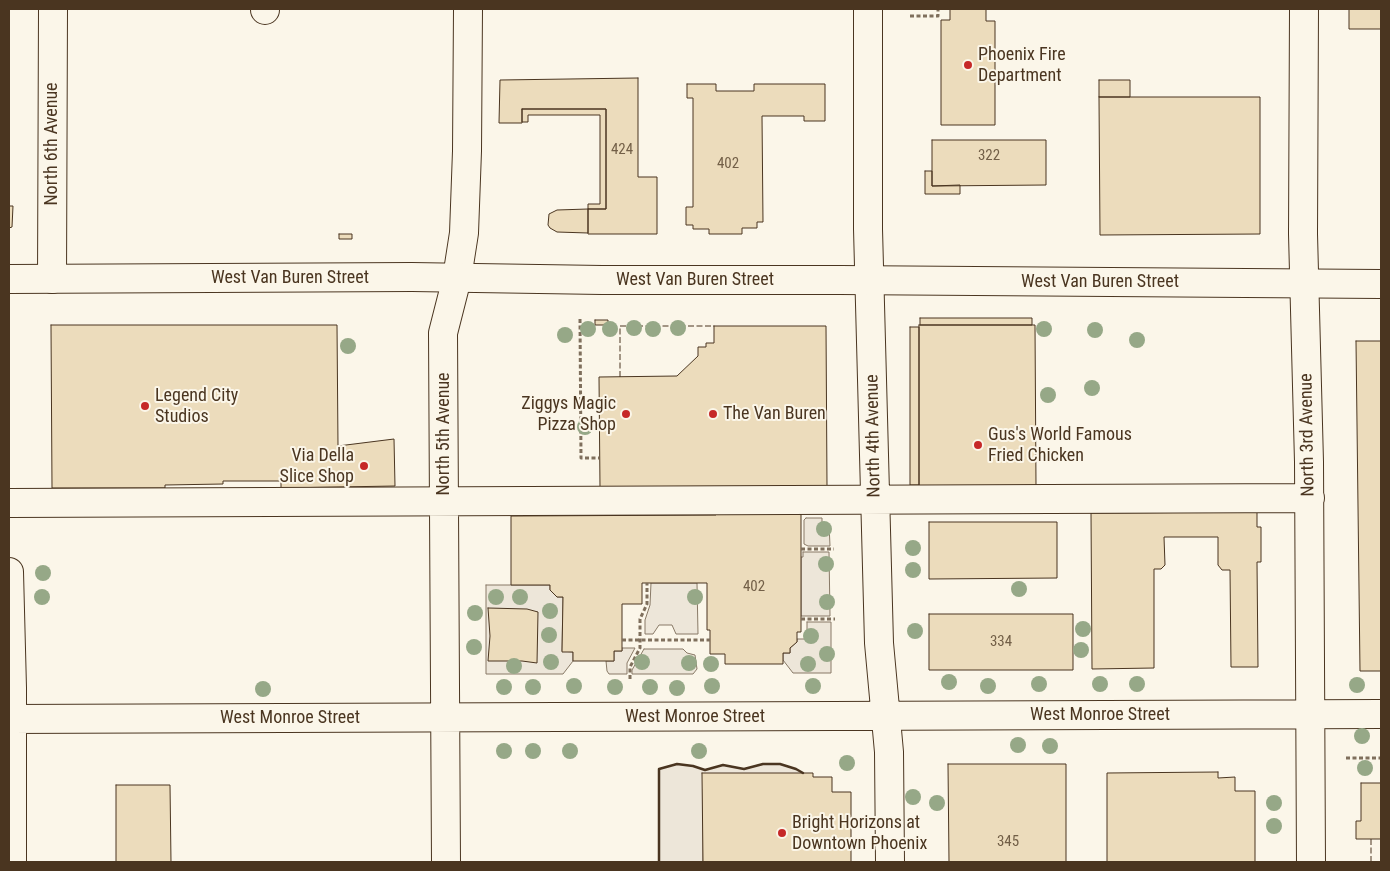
<!DOCTYPE html>
<style>
body{margin:0}
#map{position:relative;width:1390px;height:871px;overflow:hidden;background:#fbf6e9;font-family:"Roboto Condensed",sans-serif}
canvas{display:block}
.frame{position:absolute;inset:0;border:10px solid #4a3520;pointer-events:none}
</style>
<div id="map">
<canvas width="1390" height="871"></canvas>
<div class="frame"></div>
</div>
<script>
const c = document.querySelector('canvas').getContext('2d');
c.lineJoin = 'round';
function paint(path, color) { c.fillStyle = color; c.fill(path, 'evenodd'); }
const poly = rows => new Path2D(rows.map(r => 'M' + r).join(''));
function trace(path, color, width, dash) { c.strokeStyle = color; c.lineWidth = width; c.lineCap = dash ? 'butt' : 'round'; c.setLineDash(dash || []); c.stroke(path); }
function label(font, color, halo, rows, align = 'center') {
  c.font = font + ' "Roboto Condensed",sans-serif'; c.lineWidth = 4; c.setLineDash([]); c.textBaseline = 'middle'; c.strokeStyle = halo; c.fillStyle = color; for (const [text, x, y, turn = 0] of rows) {
    c.save(); c.translate(x, y); c.rotate((+turn || 0) * Math.PI / 180); c.textAlign = isNaN(turn) ? turn : align; if (halo) c.strokeText(text, 0, 0); c.fillText(text, 0, 0); c.restore();
  }
}
const green = poly([
 [806,518,822,518,822,524,829,524,830,546,808,546,804,544,804,520,806,518],
 [803,552,829,552,830,616,801,616,801,557,803,557,803,552],
 [651,583,697,583,698,634,676,634,672,625,659,625,653,634,645,634,645,620,650,605,651,583],
 [486,585,550,585,550,590,557,597,563,597,562,651,573,652,573,661,563,674,486,674,486,585],
 [807,622,831,622,831,673,793,673,783,660,783,653,790,653,790,648,797,642,797,639,807,639,807,622],
 [622,648,635,648,627,663,627,674,609,674,607,671,606,661,614,661,614,651,622,651,622,648],
 [644,649,683,649,687,653,695,655,697,669,693,674,632,674,632,670,644,649],
 [677,764,693,766,705,770,723,765,744,769,763,764,780,764,796,769,803,773,803,789,703,789,703,862,659,862,659,769,677,764]
]);
paint(green, '#ede6d9');
trace(green, '#887966', 1);
const building = poly([
 [950,9,986,9,986,21,995,21,995,125,941,125,941,20,950,20,950,9],
 [1349,9,1381,9,1381,29,1349,29,1349,9],
 [638,78,638,177,657,177,657,234,588,234,588,209,606,209,606,109,522,109,522,123,499,123,500,80,638,78],
 [1099,80,1130,80,1130,97,1099,97,1099,80],
 [687,84,716,84,716,91,754,91,754,84,825,84,825,121,804,121,804,116,762,116,763,222,757,222,757,228,742,228,742,234,709,234,709,229,693,229,693,225,686,225,686,207,693,207,693,98,687,98,687,84],
 [1099,97,1260,97,1260,234,1100,235,1099,97],
 [522,109,606,109,606,209,588,209,588,204,600,204,600,115,528,115,528,122,522,122,522,109],
 [932,140,1046,140,1046,185,932,186,932,140],
 [925,171,932,171,932,186,960,185,960,194,925,194,925,171],
 [9,206,13,206,12,227,9,228,9,206],
 [588,209,588,233,557,232,550,228,548,225,549,214,557,210,588,209],
 [339,234,352,234,352,239,339,239,339,234],
 [920,318,1032,318,1032,325,920,325,920,318],
 [595,320,608,320,608,325,595,325,595,320],
 [51,325,337,325,338,446,394,439,395,486,281,488,281,481,223,481,223,484,165,485,165,488,52,488,51,325],
 [919,325,1035,325,1036,486,919,486,919,325],
 [714,326,826,326,827,486,600,488,599,377,677,376,698,356,698,347,706,347,706,343,714,343,714,326],
 [910,327,919,327,919,485,910,485,910,327],
 [1356,341,1381,341,1381,671,1360,671,1356,341],
 [716,512,790,512,790,514,801,514,801,632,797,632,797,642,790,648,790,653,783,653,783,664,725,664,725,654,710,654,710,630,707,630,707,583,642,583,642,604,622,604,622,651,614,651,614,661,573,661,573,652,562,652,563,597,557,597,550,590,550,585,511,585,511,516,716,515,716,512],
 [1257,512,1257,527,1261,527,1261,562,1257,562,1258,667,1231,667,1230,570,1222,570,1218,565,1218,537,1164,537,1165,565,1161,569,1154,569,1154,668,1092,669,1091,513,1257,512],
 [929,522,1057,522,1057,578,929,579,929,522],
 [488,608,527,609,538,612,537,663,522,661,488,661,490,636,488,608],
 [929,614,1073,614,1073,670,929,670,929,614],
 [948,764,1066,764,1066,862,949,862,948,764],
 [1218,772,1218,778,1235,777,1235,791,1255,791,1255,862,1107,862,1107,773,1218,772],
 [702,773,813,773,813,777,832,777,832,792,851,792,851,862,703,862,702,773],
 [1361,783,1381,783,1381,839,1356,839,1356,821,1361,821,1361,783],
 [116,785,170,785,171,862,116,862,116,785]
]);
paint(building, '#ecdcbc');
trace(building, '#4a3520', 1);
const minor = poly([
 [868,9,868,229,879,643,889,752,890,862],
 [1304,9,1303,234,1309,462,1311,862],
 [265,10,265,9],
 [52,279,53,9],
 [9,503,1310,498],
 [9,572,12,688,12,862],
 [9,719,1381,714],
 [446,862,443,333,457,278,464,233,467,151,468,9]
]);
const major = poly([
 [9,279,412,277,602,280,840,280,1381,284]
]);
trace(minor, '#4a3520', 30);
trace(major, '#4a3520', 30);
trace(poly([
 [910,16,938,16,938,9],
 [580,319,581,458,599,458],
 [801,549,834,549],
 [801,619,835,619],
 [630,679,630,667,640,648,640,619,647,604,647,583],
 [1346,758,1381,758]
]), '#7f6f5c', 3, [4, 2.5]);
trace(minor, '#fbf6e9', 28);
trace(major, '#fbf6e9', 28);
trace(poly([
 [622,640,710,640]
]), '#7f6f5c', 3, [4, 2.5]);
trace(poly([
 [620,377,620,326,714,326],
 [1371,839,1371,862]
]), '#4a3520', 1, [6, 2.5]);
trace(poly([
 [659,862,659,769,677,764,693,766,705,770,723,765,744,769,763,764,780,764,796,769,803,773]
]), '#4a3520', 2.5);
c.fillStyle = '#96a887';
for (const [x, y] of [
 [634,328],
 [678,328],
 [588,329],
 [610,329],
 [653,329],
 [1044,329],
 [1095,330],
 [565,335],
 [1137,340],
 [348,346],
 [1092,388],
 [1048,395],
 [585,427],
 [824,529],
 [913,548],
 [826,564],
 [913,570],
 [43,573],
 [1019,589],
 [42,597],
 [496,597],
 [520,597],
 [695,597],
 [827,602],
 [550,611],
 [475,613],
 [1083,629],
 [915,631],
 [549,635],
 [811,636],
 [474,647],
 [1081,650],
 [827,654],
 [551,662],
 [642,662],
 [689,663],
 [711,664],
 [808,664],
 [514,666],
 [949,682],
 [1039,684],
 [1100,684],
 [1137,684],
 [1357,685],
 [574,686],
 [712,686],
 [813,686],
 [988,686],
 [504,687],
 [533,687],
 [615,687],
 [650,687],
 [677,688],
 [263,689],
 [1362,736],
 [1018,745],
 [1050,746],
 [504,751],
 [533,751],
 [570,751],
 [699,751],
 [847,763],
 [1365,768],
 [913,797],
 [937,803],
 [1274,803],
 [1274,826]
]) { c.beginPath(); c.arc(x, y, 8, 0, 2 * Math.PI); c.fill(); }
for (const [x, y, r, color] of [
 [968,65,5,"#c62828"],
 [145,406,5,"#c62828"],
 [626,414,5,"#c62828"],
 [713,414,5,"#c62828"],
 [978,445,5,"#c62828"],
 [364,466,5,"#c62828"],
 [782,833,5,"#c62828"]
]) { const dot = new Path2D(); dot.arc(x, y, r, 0, 2 * Math.PI); c.fillStyle = color; c.fill(dot); trace(dot, '#fbf6e9', 2); }
label('15px', '#725f47', null, [
 ["424",622,150],
 ["322",989,156],
 ["402",728,164],
 ["402",754,587],
 ["334",1001,642],
 ["345",1008,842]
]);
label('18px', '#4a3520', '#fbf6e9', [
 ["Phoenix Fire",978,55],
 ["Department",978,76],
 ["Legend City",155,396],
 ["Studios",155,417],
 ["Ziggys Magic",616,404,"right"],
 ["Pizza Shop",616,425,"right"],
 ["The Van Buren",723,414],
 ["Gus's World Famous",988,435],
 ["Fried Chicken",988,456],
 ["Via Della",354,456,"right"],
 ["Slice Shop",354,477,"right"],
 ["Bright Horizons at",792,823],
 ["Downtown Phoenix",792,844]
], 'left');
label('18px', '#4a3520', '#fbf6e9', [
 ["North 6th Avenue",52,144,-90],
 ["West Van Buren Street",290,278],
 ["West Van Buren Street",695,280],
 ["West Van Buren Street",1100,282],
 ["North 5th Avenue",444,434,-90],
 ["North 3rd Avenue",1308,435,-91],
 ["North 4th Avenue",874,436,-91],
 ["West Monroe Street",1100,715],
 ["West Monroe Street",695,717],
 ["West Monroe Street",290,718]
]);
</script>
